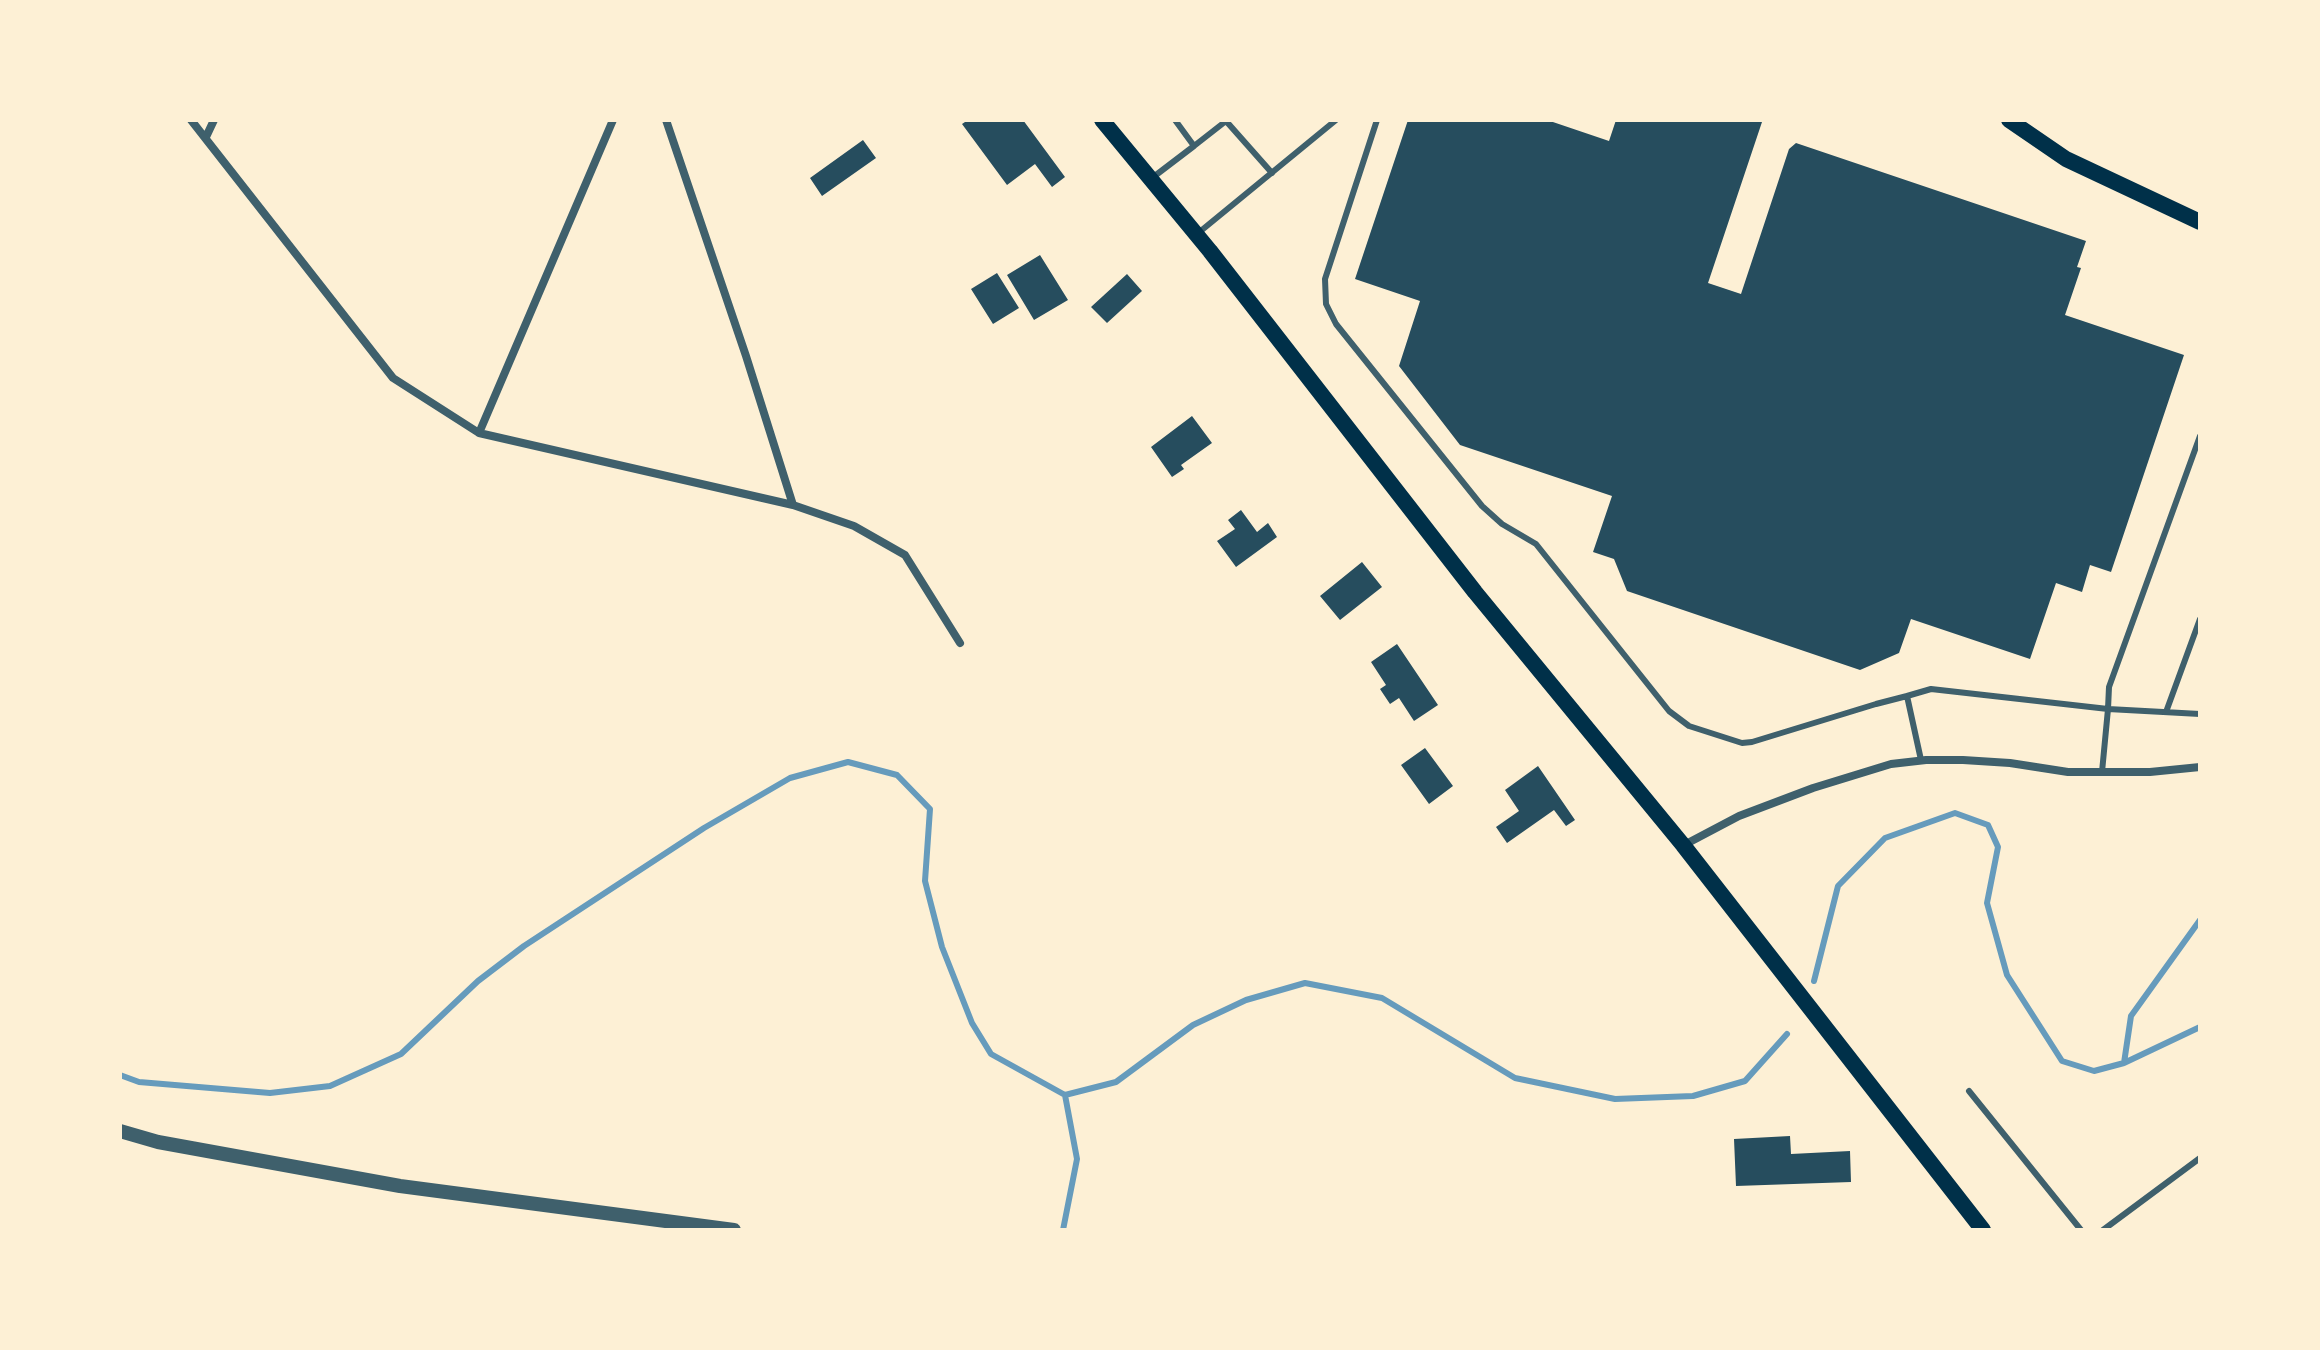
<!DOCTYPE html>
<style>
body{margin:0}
#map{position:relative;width:2320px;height:1350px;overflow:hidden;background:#fdf0d5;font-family:"Work Sans",sans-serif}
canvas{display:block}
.frame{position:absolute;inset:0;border:122px solid #fdf0d5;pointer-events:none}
</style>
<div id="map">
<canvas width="2320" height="1350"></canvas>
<div class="frame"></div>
</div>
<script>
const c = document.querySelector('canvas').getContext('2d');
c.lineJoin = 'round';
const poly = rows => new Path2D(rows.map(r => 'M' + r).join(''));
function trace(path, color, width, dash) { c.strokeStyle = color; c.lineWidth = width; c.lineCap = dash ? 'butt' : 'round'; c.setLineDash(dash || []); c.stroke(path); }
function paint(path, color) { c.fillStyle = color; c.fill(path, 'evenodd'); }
trace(poly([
 [1814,981,1838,886,1885,838,1955,813,1988,825,1998,847,1987,903,2007,975,2062,1061,2094,1071,2124,1063,2131,1016,2200,920],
 [2124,1063,2200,1027],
 [120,1075,139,1082,270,1093,330,1086,401,1054,478,981,524,946,704,828,790,778,848,762,897,775,930,809,925,881,942,947,972,1023,991,1054,1065,1095,1116,1082,1193,1025,1246,1000,1305,983,1382,998,1515,1078,1615,1099,1693,1096,1745,1081,1787,1034],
 [1063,1230,1077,1159,1065,1095]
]), '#669bbc', 6);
paint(poly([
 [968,120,1023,120,1065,177,1052,187,1035,164,1007,185,962,124],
 [1408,120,1547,120,1609,141,1616,120,1762,122,1708,283,1741,294,1789,149,1796,143,2086,241,2077,267,2081,268,2065,315,2184,355,2111,572,2090,565,2082,592,2056,583,2030,659,1911,619,1899,653,1860,670,1627,591,1614,559,1593,552,1612,496,1460,445,1399,366,1420,301,1355,279],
 [863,140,876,158,822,196,810,178],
 [1040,255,1068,300,1034,320,1007,275],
 [997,273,1019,308,993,324,971,289],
 [1127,274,1142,291,1107,323,1091,307],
 [1192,416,1212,443,1181,465,1184,469,1172,477,1151,447],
 [1241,510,1257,532,1268,523,1277,537,1236,567,1217,541,1235,529,1228,520],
 [1362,562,1382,587,1340,620,1320,596],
 [1397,644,1438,705,1414,721,1399,698,1390,704,1380,689,1386,685,1371,662],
 [1425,748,1453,786,1429,804,1401,765],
 [1538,766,1575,820,1566,826,1554,810,1507,843,1496,827,1519,811,1505,790],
 [1790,1136,1791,1154,1850,1151,1851,1182,1736,1186,1734,1139]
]), '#264d5e');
trace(poly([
 [1377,120,1325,279,1326,304,1336,324,1482,506,1502,524,1536,544,1669,711,1689,726,1742,743,1752,742,1876,704,1907,696],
 [1194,146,1226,121,1272,173],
 [1152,178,1194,146,1175,120],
 [1197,234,1336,120],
 [2166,712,2200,619],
 [1921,760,1907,696,1931,689,2108,709,2109,687,2200,436],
 [2102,772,2108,709,2200,714],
 [1969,1091,2081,1230],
 [2103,1230,2200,1158]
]), '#3f606c', 6);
trace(poly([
 [191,120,393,378,479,433,793,505,854,526,905,555,960,643],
 [666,120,746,356,793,505],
 [206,137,214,120],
 [479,433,613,120],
 [1684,845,1739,816,1813,788,1891,764,1926,760,1963,760,2010,763,2068,772,2150,772,2200,767]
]), '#3f606c', 8);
trace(poly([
 [120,1131,158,1142,400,1186,734,1230]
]), '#3f606c', 14);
trace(poly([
 [1102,120,1210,251,1475,592,1683,845,1983,1230],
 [2009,120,2066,159,2200,222]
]), '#003049', 16);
</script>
